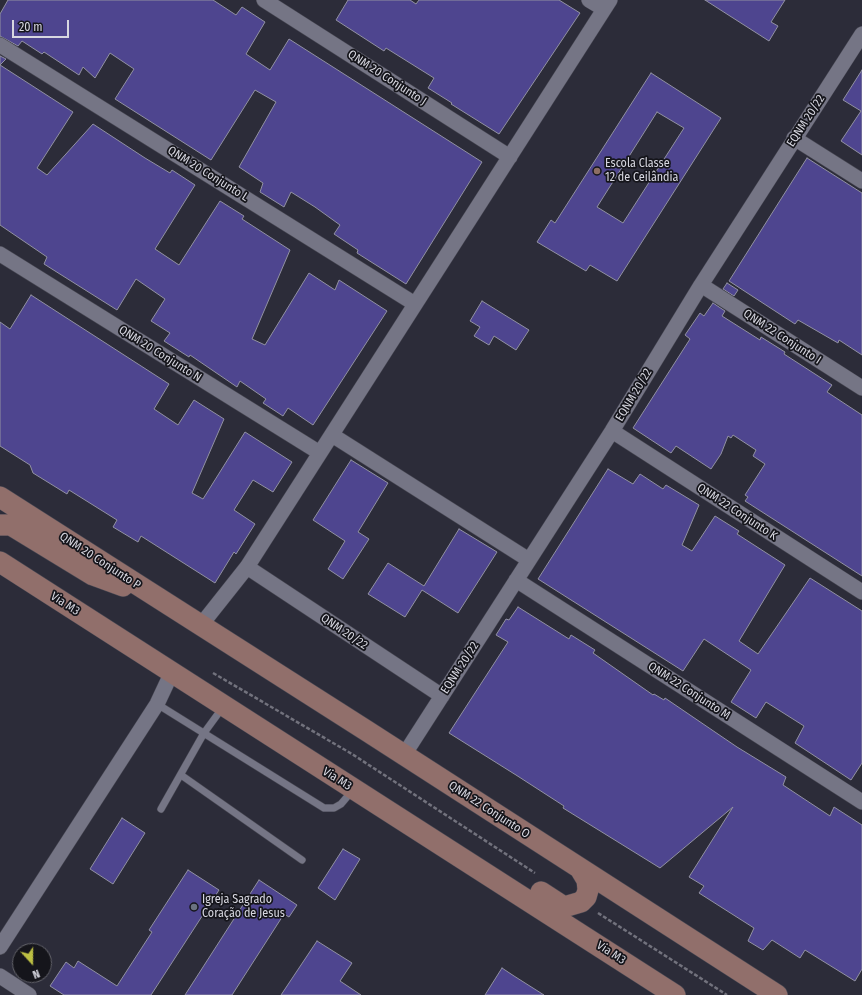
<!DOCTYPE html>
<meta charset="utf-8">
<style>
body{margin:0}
#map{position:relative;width:862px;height:995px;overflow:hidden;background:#2c2c39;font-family:"Fira Sans Condensed",sans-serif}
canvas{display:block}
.north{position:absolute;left:12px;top:943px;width:40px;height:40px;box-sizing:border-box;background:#15151b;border:1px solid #63636a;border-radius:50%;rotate:159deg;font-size:11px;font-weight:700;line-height:16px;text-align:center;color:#d7d7e0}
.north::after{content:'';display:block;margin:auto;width:14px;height:18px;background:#bcbf43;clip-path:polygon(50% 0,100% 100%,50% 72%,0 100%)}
.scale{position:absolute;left:12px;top:20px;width:57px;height:18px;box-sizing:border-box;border:2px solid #d7d7e0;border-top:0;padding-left:5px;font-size:12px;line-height:14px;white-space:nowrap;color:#d7d7e0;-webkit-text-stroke:3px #15151b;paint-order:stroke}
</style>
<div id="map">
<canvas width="862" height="995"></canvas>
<div class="north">N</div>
<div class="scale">20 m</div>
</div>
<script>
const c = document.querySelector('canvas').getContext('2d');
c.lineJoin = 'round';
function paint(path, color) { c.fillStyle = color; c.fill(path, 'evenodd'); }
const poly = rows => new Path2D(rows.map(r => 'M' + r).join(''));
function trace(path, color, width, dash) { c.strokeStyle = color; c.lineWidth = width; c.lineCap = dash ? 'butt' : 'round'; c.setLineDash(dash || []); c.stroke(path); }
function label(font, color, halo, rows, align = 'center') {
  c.font = font + ' "Fira Sans Condensed",sans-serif'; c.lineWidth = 3.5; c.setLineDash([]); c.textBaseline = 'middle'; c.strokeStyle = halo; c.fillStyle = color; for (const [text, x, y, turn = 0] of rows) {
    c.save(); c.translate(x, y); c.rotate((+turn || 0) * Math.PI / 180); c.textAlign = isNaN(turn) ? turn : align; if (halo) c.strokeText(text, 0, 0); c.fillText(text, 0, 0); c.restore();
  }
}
const building = poly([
 [8,0,213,0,236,15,242,7,265,22,246,54,270,70,289,39,482,162,406,284,357,253,358,250,334,234,340,225,315,207,291,192,284,207,260,192,263,183,239,167,276,102,255,90,211,160,115,99,134,69,110,53,95,78,83,67,79,75,44,52,42,54,22,41,18,46,0,36,0,14,8,0],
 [348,0,410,0,416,4,419,0,559,0,580,13,499,134,451,104,452,103,428,88,434,78,386,48,384,51,336,20,348,0],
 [705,0,785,0,771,22,778,26,769,41,705,0],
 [0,56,6,59,0,65,73,112,37,168,47,175,93,124,145,158,170,173,172,170,195,185,155,249,179,265,220,201,244,216,242,219,290,250,252,339,265,345,309,273,335,290,339,280,387,311,313,425,288,408,283,416,263,403,266,399,240,381,237,387,190,355,189,357,164,341,170,333,151,321,165,299,136,279,117,310,44,264,47,257,0,225,0,56],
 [862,70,862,155,841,141,861,111,843,100,862,70],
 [651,73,721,118,617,281,590,265,586,271,537,242,551,220,555,223,651,73],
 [657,112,684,128,623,223,597,207,657,112],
 [807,158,862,193,862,355,839,340,838,343,798,320,795,324,729,281,807,158],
 [727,283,738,290,734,296,723,289,727,283],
 [31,295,169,384,154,409,178,425,194,400,224,419,192,493,203,499,245,432,292,462,273,492,253,480,234,510,255,524,236,554,234,552,215,583,141,536,138,542,113,527,117,520,69,490,67,494,33,473,30,465,0,446,0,322,10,329,31,295],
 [482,301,529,330,516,350,494,336,489,345,474,336,480,327,470,321,482,301],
 [713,303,725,311,722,316,760,340,761,337,785,352,784,354,832,385,827,392,862,415,862,576,745,501,748,497,745,495,765,464,753,456,756,450,733,435,731,438,728,436,721,454,711,469,676,446,671,453,633,428,690,339,685,335,700,313,704,316,713,303],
 [351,460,388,483,358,532,369,539,343,579,328,569,345,541,313,520,351,460],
 [608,469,633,484,640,474,663,489,666,485,699,505,682,545,692,551,715,516,739,531,737,534,785,565,739,641,758,654,810,578,862,611,862,763,851,780,795,743,804,726,766,702,756,718,731,702,751,670,704,639,683,671,538,579,608,469],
 [459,529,497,552,458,613,422,590,405,617,368,594,388,563,424,586,459,529],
 [518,607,569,639,571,635,595,650,593,653,653,695,654,694,664,700,665,698,737,747,786,777,783,785,830,816,834,807,862,825,862,969,855,981,805,950,800,958,772,940,763,950,748,941,754,928,699,893,704,886,689,877,733,807,660,868,563,808,564,806,516,775,449,733,508,642,496,635,506,619,509,620,518,607],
 [122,818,145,833,113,884,90,869,122,818],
 [343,849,360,859,335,900,318,888,343,849],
 [188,870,219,890,151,995,64,995,50,986,66,962,74,968,78,961,117,986,152,932,149,930,188,870],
 [259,880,297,905,289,917,284,914,232,995,185,995,259,880],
 [317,941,352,963,340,981,361,995,281,995,317,941],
 [502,968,514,976,544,995,485,995,502,968]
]);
paint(building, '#4e458f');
trace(building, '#9191a2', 1);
const service = poly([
 [157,704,324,808,334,808,341,804,352,791],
 [181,775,302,860],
 [161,809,204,733,223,707]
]);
const minor = poly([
 [264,0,510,157],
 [589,0,604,9],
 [0,45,415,304],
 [794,138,862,181],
 [0,254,320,453],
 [701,285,862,388],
 [612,431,862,592],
 [332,435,529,560],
 [247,567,442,696],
 [516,580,862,802],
 [201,625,247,567,610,0],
 [404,755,612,431,701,285,862,34],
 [0,947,157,704,172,672],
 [0,976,29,995]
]);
const secondary = poly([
 [0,497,367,731,777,995],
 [0,525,11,525,93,575,123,586],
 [0,562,675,995],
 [541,892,564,907,581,902,586,897,588,890,587,880,581,870]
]);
trace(service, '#474752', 8);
trace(minor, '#474752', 16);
trace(secondary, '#474752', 22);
trace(poly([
 [213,673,352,754,535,873],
 [598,913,727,995]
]), '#72727d', 2.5, [4, 2]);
trace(service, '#757585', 7);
trace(minor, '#757585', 15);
trace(secondary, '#916f6b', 21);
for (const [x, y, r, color] of [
 [597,171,4,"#8d6e63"],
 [194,907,4,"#6b7280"]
]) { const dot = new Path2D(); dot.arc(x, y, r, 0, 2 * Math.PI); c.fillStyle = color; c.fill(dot); trace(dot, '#15151b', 1.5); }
label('12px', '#d7d7e0', '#15151b', [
 ["QNM 20 Conjunto J",387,78,33],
 ["EQNM 20/22",806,121,-57],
 ["QNM 20 Conjunto L",208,174,32],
 ["QNM 22 Conjunto I",782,337,33],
 ["QNM 20 Conjunto N",160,354,32],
 ["EQNM 20/22",634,395,-59],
 ["QNM 22 Conjunto K",737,512,33],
 ["QNM 20 Conjunto P",100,561,33],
 ["Via M3",65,604,33],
 ["QNM 20/22",344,632,34],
 ["EQNM 20/22",460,668,-57],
 ["QNM 22 Conjunto M",689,691,33],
 ["Via M3",337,779,32],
 ["QNM 22 Conjunto O",489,810,33],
 ["Via M3",611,953,33]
]);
label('12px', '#d7d7e0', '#15151b', [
 ["Escola Classe",605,164],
 ["12 de Ceilândia",605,178],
 ["Igreja Sagrado",202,900],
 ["Coração de Jesus",202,914]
], 'left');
</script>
